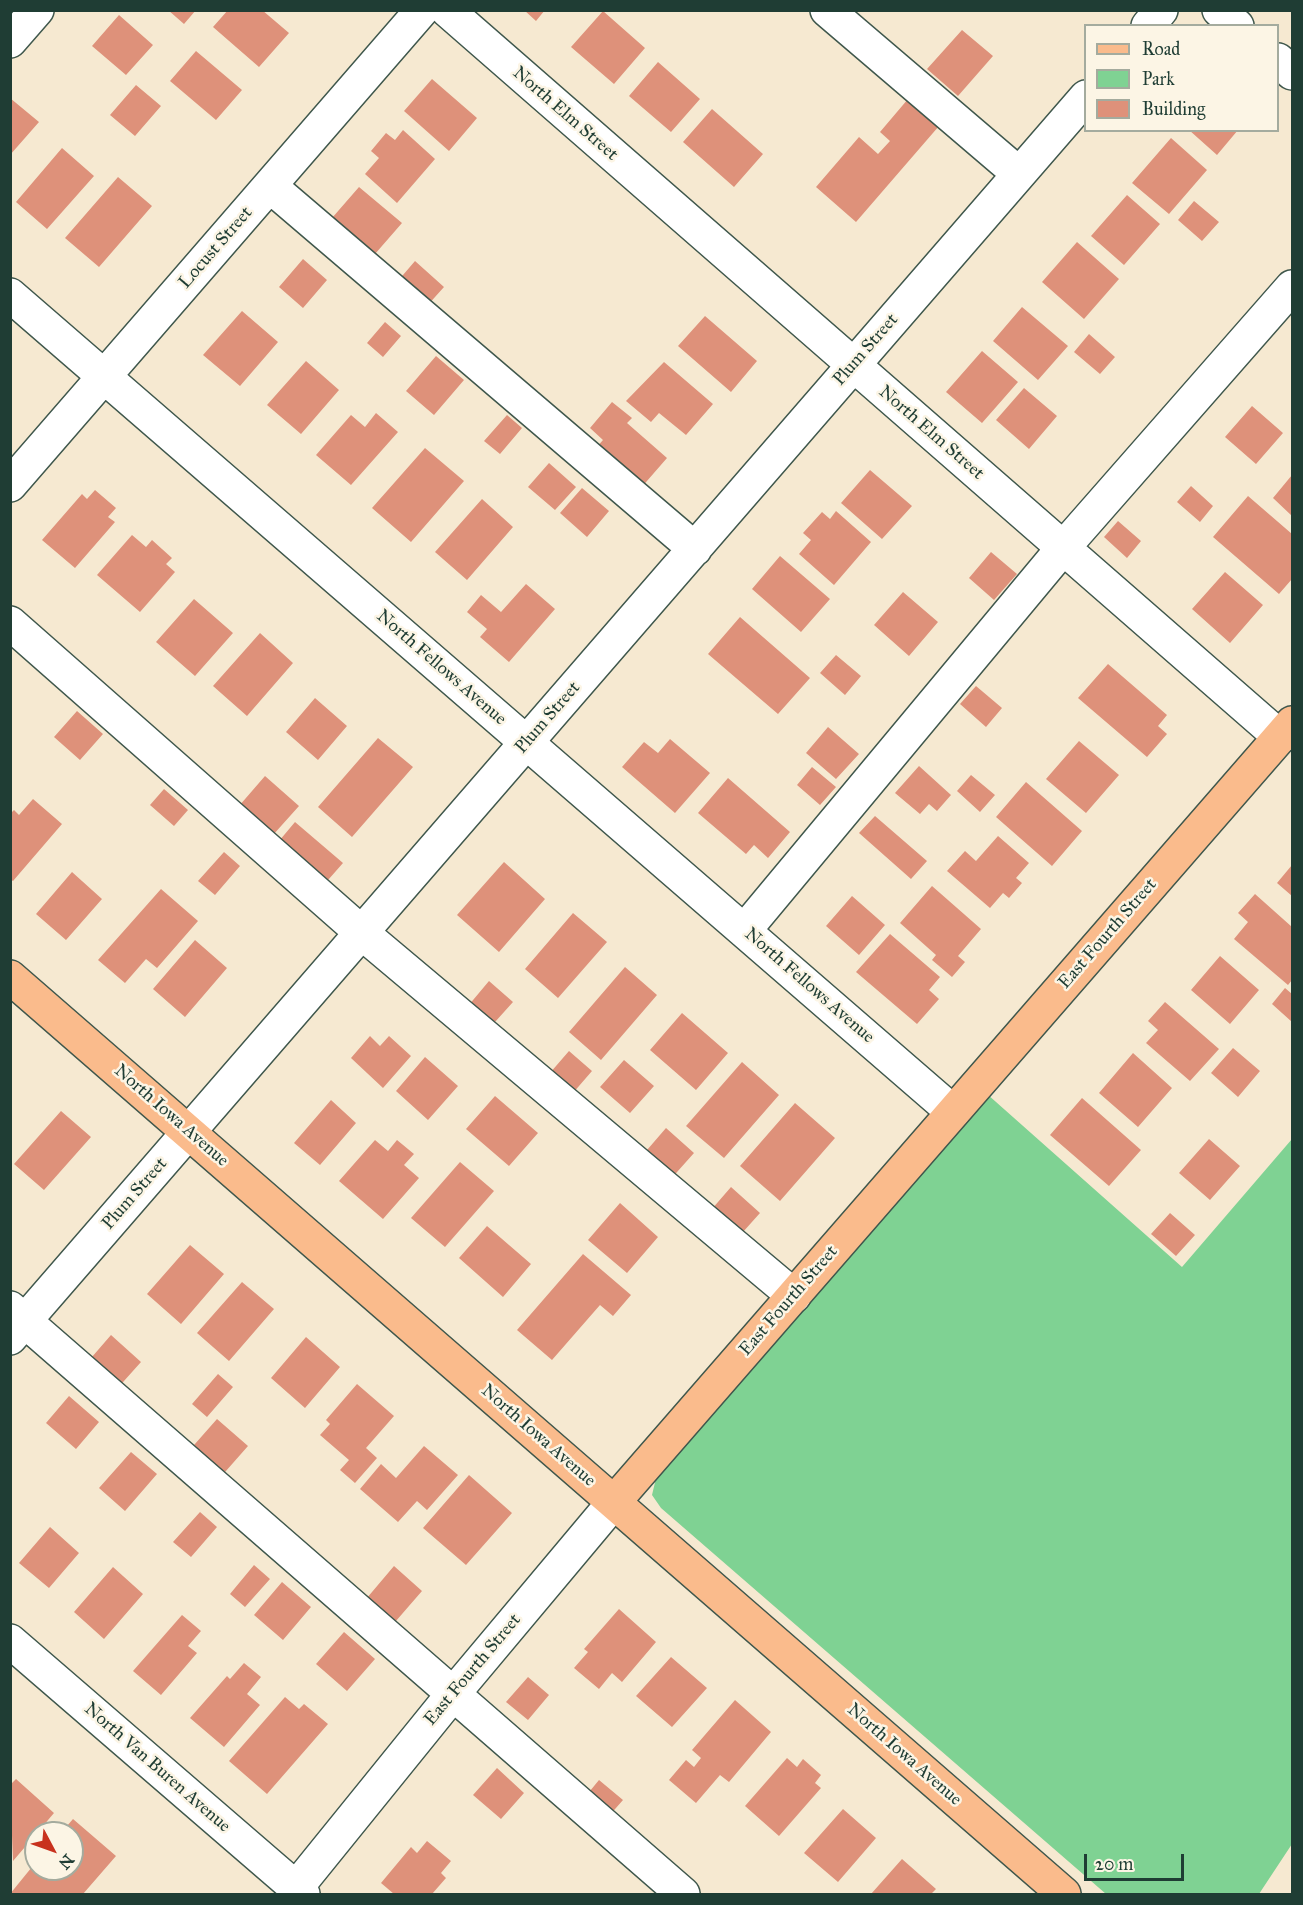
<!DOCTYPE html>
<style>
body{margin:0}
#map{position:relative;width:1303px;height:1905px;overflow:hidden;background:#f6e9d1;font-family:"IM FELL Great Primer",serif}
canvas{display:block}
.frame{position:absolute;inset:0;border:12px solid #1f3d34;pointer-events:none}
.legend{position:absolute;left:1084px;top:24px;width:195px;height:108px;box-sizing:border-box;background:#fcf5e5;border:2px solid #a4ab9e;margin:0;padding:8px 10px;list-style:none;font-size:18px;color:#1f3d34}
.legend li{display:flex;align-items:center;gap:12px;height:30px}
.legend b{width:30px;border:2px solid #a4ab9e}
.north{position:absolute;left:24px;top:1821px;width:60px;height:60px;box-sizing:border-box;background:#fcf5e5;border:2px solid #a4ab9e;border-radius:50%;rotate:131deg;font-size:16px;font-weight:700;line-height:24px;text-align:center;color:#1f3d34}
.north::after{content:'';display:block;margin:auto;width:21px;height:27px;background:#c8321e;clip-path:polygon(50% 0,100% 100%,50% 72%,0 100%)}
.scale{position:absolute;left:1084px;top:1854px;width:100px;height:27px;box-sizing:border-box;border:3px solid #1f3d34;border-top:0;padding-left:8px;font-size:18px;line-height:21px;white-space:nowrap;color:#1f3d34;-webkit-text-stroke:4px #fcf5e5;paint-order:stroke}
</style>
<div id="map">
<canvas width="1303" height="1905"></canvas>
<div class="frame"></div>
<ul class="legend">
<li><b style="height:8px;background:#fabb8c"></b>Road</li>
<li><b style="height:16px;background:#7fd293"></b>Park</li>
<li><b style="height:16px;background:#de917a"></b>Building</li>
</ul>
<div class="north">N</div>
<div class="scale">20 m</div>
</div>
<script>
const c = document.querySelector('canvas').getContext('2d');
c.lineJoin = 'round';
function paint(path, color) { c.fillStyle = color; c.fill(path, 'evenodd'); }
const poly = rows => new Path2D(rows.map(r => 'M' + r).join(''));
function trace(path, color, width, dash) { c.strokeStyle = color; c.lineWidth = width; c.lineCap = dash ? 'butt' : 'round'; c.setLineDash(dash || []); c.stroke(path); }
function label(font, color, halo, rows, align = 'center') {
  c.font = font + ' "IM FELL Great Primer",serif'; c.lineWidth = 5; c.setLineDash([]); c.textBaseline = 'middle'; c.strokeStyle = halo; c.fillStyle = color; for (const [text, x, y, turn = 0] of rows) {
    c.save(); c.translate(x, y); c.rotate((+turn || 0) * Math.PI / 180); c.textAlign = isNaN(turn) ? turn : align; if (halo) c.strokeText(text, 0, 0); c.fillText(text, 0, 0); c.restore();
  }
}
paint(poly([
 [987,1094,1182,1267,1292,1139,1292,1844,1259,1894,1106,1894,661,1508,652,1495,657,1474]
]), '#7fd293');
paint(poly([
 [168,10,196,10,184,24],
 [228,10,262,10,289,33,259,67,213,27],
 [524,10,545,10,536,21],
 [603,11,645,48,614,84,571,47],
 [119,15,153,45,126,75,92,46],
 [962,30,993,56,958,96,927,69],
 [196,51,242,90,216,120,170,81],
 [658,62,700,99,671,132,629,96],
 [432,79,477,118,449,151,404,111],
 [136,85,161,106,135,136,110,115],
 [10,98,39,122,10,155],
 [908,99,939,126,856,222,816,187,859,137,878,154,890,141,880,132],
 [712,109,763,154,734,187,683,142],
 [403,130,435,159,397,203,365,174,379,158,371,151,386,133,395,140],
 [1189,130,1238,130,1217,155],
 [1171,138,1207,170,1169,214,1132,183],
 [62,148,94,176,47,229,16,202],
 [118,177,152,206,99,267,65,238],
 [359,187,402,223,375,254,332,218],
 [1127,195,1160,224,1124,265,1091,236],
 [1194,201,1219,222,1202,241,1178,220],
 [1077,242,1119,279,1084,319,1042,282],
 [303,259,327,280,303,308,279,287],
 [415,261,444,287,426,307,397,282],
 [1022,307,1068,346,1038,380,993,341],
 [242,311,278,342,240,386,203,355],
 [705,316,757,361,731,392,678,346],
 [385,322,401,336,383,357,367,343],
 [1089,334,1115,357,1100,374,1074,352],
 [982,351,1018,382,982,423,946,392],
 [436,356,464,380,434,415,406,391],
 [306,361,339,390,301,434,267,405],
 [664,362,713,404,686,435,659,413,651,422,626,401],
 [1024,388,1057,416,1029,449,996,420],
 [612,402,632,418,627,423,667,458,640,489,595,449,603,440,590,428],
 [1252,406,1283,433,1256,464,1225,437],
 [376,413,398,432,351,485,316,455,351,415,365,427],
 [507,415,522,428,500,454,484,441],
 [425,448,464,481,411,542,372,508],
 [549,463,576,487,555,510,528,487],
 [870,470,912,506,882,539,841,503],
 [1292,475,1292,516,1273,498],
 [1191,486,1213,506,1200,522,1177,502],
 [582,488,609,511,587,537,560,513],
 [95,490,116,508,108,517,115,522,75,568,42,540,82,494,87,499],
 [1248,496,1292,534,1292,579,1279,594,1213,537],
 [482,499,513,527,467,580,435,552],
 [836,511,871,542,834,585,799,554,811,540,803,533,822,512,830,519],
 [1118,521,1141,541,1127,558,1104,537],
 [132,535,146,547,152,540,172,558,166,564,175,572,140,612,97,575],
 [991,552,1017,574,994,600,969,578],
 [780,556,830,599,801,632,752,589],
 [1225,572,1263,605,1230,643,1192,609],
 [526,584,555,609,509,662,480,637,487,629,467,612,481,595,501,612],
 [903,592,938,622,909,656,874,625],
 [194,599,233,633,195,676,156,642],
 [740,617,810,678,778,714,708,654],
 [260,633,293,663,247,716,213,686],
 [836,655,861,676,845,695,820,673],
 [1108,664,1167,715,1158,726,1167,734,1147,757,1078,698],
 [976,686,1002,708,986,727,960,704],
 [315,698,347,726,318,760,286,732],
 [77,711,103,734,80,760,54,737],
 [828,727,859,754,836,779,806,753],
 [378,738,413,767,352,837,318,807],
 [670,739,710,773,675,813,622,767,644,742,658,753],
 [1079,741,1119,775,1086,813,1046,779],
 [919,766,951,795,937,811,929,804,920,814,895,793],
 [812,767,836,787,820,805,797,785],
 [971,775,995,795,980,812,957,791],
 [265,776,299,806,273,835,239,806],
 [728,778,790,832,768,858,754,845,746,854,698,813],
 [1026,782,1082,831,1052,866,996,817],
 [164,789,188,810,174,826,150,805],
 [33,799,62,824,13,881,10,879,10,814,14,810,19,815],
 [875,816,927,861,911,879,859,833],
 [295,822,343,863,321,888,274,847],
 [998,836,1029,863,1016,878,1022,883,1009,898,1003,893,990,908,947,871,965,851,976,861],
 [224,852,240,866,215,895,198,881],
 [504,862,545,899,499,952,457,915],
 [1292,865,1292,896,1277,883],
 [72,872,102,899,66,940,36,914],
 [932,886,981,929,958,956,965,962,952,977,932,960,936,955,900,923],
 [161,889,198,921,157,968,146,959,125,983,98,960],
 [1255,894,1292,927,1292,980,1288,985,1234,939,1248,922,1238,913],
 [852,896,885,925,859,955,826,926],
 [573,913,607,942,558,998,525,969],
 [890,934,940,977,929,990,939,999,917,1024,856,972],
 [195,940,227,968,185,1017,153,989],
 [1220,956,1259,990,1230,1024,1191,990],
 [625,967,657,995,601,1060,569,1032],
 [489,981,513,1002,486,1032,463,1012],
 [1285,988,1292,994,1292,1022,1272,1004],
 [1165,1002,1219,1049,1190,1081,1146,1043,1158,1030,1148,1021],
 [682,1013,728,1053,696,1090,650,1050],
 [370,1036,380,1046,389,1036,411,1056,383,1088,351,1058],
 [1233,1048,1260,1071,1238,1097,1211,1073],
 [569,1051,592,1071,566,1101,543,1081],
 [1133,1053,1172,1088,1138,1127,1099,1093],
 [425,1057,458,1086,428,1120,396,1091],
 [624,1060,654,1086,630,1113,600,1087],
 [742,1062,779,1095,724,1158,686,1126],
 [495,1096,538,1133,509,1166,466,1129],
 [1082,1098,1141,1150,1109,1186,1050,1135],
 [331,1100,356,1123,320,1165,294,1143],
 [795,1103,835,1138,780,1201,740,1166],
 [61,1111,91,1137,44,1190,14,1164],
 [666,1128,694,1153,669,1181,641,1157],
 [1209,1139,1240,1166,1210,1200,1179,1173],
 [375,1140,388,1151,397,1140,414,1154,404,1165,419,1178,383,1219,339,1181],
 [460,1162,494,1191,445,1247,411,1218],
 [731,1187,760,1213,734,1242,705,1217],
 [620,1203,658,1237,627,1273,588,1240],
 [1170,1213,1195,1235,1176,1256,1151,1234],
 [487,1226,531,1264,503,1297,459,1258],
 [190,1245,224,1274,181,1324,147,1294],
 [583,1254,631,1295,613,1316,600,1305,552,1360,517,1330],
 [242,1282,274,1309,229,1361,197,1333],
 [111,1335,141,1362,115,1391,85,1365],
 [306,1337,340,1367,305,1408,271,1378],
 [218,1374,233,1387,207,1417,192,1404],
 [357,1384,394,1416,366,1448,377,1458,355,1483,340,1470,349,1460,320,1435,330,1424,326,1420],
 [69,1396,99,1422,76,1449,46,1423],
 [217,1419,248,1446,218,1480,187,1453],
 [424,1446,458,1475,427,1510,417,1501,398,1522,360,1489,381,1464,396,1478],
 [131,1452,157,1474,125,1511,99,1488],
 [469,1475,512,1513,466,1565,423,1528],
 [200,1512,217,1527,191,1557,173,1542],
 [50,1527,79,1553,49,1588,19,1563],
 [254,1565,270,1579,245,1607,230,1594],
 [394,1566,422,1591,389,1629,361,1605],
 [113,1567,143,1594,104,1639,74,1612],
 [282,1582,311,1607,283,1640,254,1615],
 [619,1609,656,1642,622,1682,612,1673,599,1689,574,1668,588,1652,584,1649],
 [182,1615,201,1631,188,1646,197,1653,161,1695,133,1671],
 [344,1632,375,1659,347,1691,316,1664],
 [671,1657,707,1688,672,1727,636,1696],
 [244,1663,261,1677,247,1694,260,1705,224,1747,190,1718,227,1676,230,1679],
 [528,1677,549,1695,528,1720,506,1702],
 [285,1697,299,1709,304,1704,328,1724,267,1794,229,1761],
 [735,1700,771,1732,729,1782,720,1775,696,1803,669,1780,686,1760,694,1767,701,1758,692,1750],
 [787,1758,797,1767,803,1759,821,1775,815,1783,821,1788,779,1836,745,1806],
 [497,1768,524,1793,501,1819,473,1795],
 [16,1779,54,1813,13,1861,10,1785],
 [599,1780,623,1800,608,1817,585,1797],
 [843,1809,876,1838,838,1882,804,1853],
 [73,1819,116,1856,83,1894,10,1894,36,1862,36,1869,72,1869,72,1833,61,1833],
 [427,1841,451,1861,441,1873,446,1878,432,1894,394,1894,381,1883,411,1847,417,1853],
 [902,1859,936,1889,931,1894,871,1894]
]), '#de917a');
const minor = poly([
 [447,10,1280,737],
 [827,10,1019,174],
 [1219,10,1237,26],
 [1148,26,1161,10],
 [10,41,37,10],
 [1278,60,1292,73],
 [270,186,695,549],
 [10,295,953,1112],
 [10,485,422,10],
 [10,623,362,933,794,1296],
 [744,931,1063,548,1292,287],
 [10,1308,683,1894],
 [10,1338,1086,97],
 [10,1641,303,1894],
 [296,1888,453,1694,614,1502]
]);
const major = poly([
 [10,977,1064,1894],
 [614,1502,1292,723]
]);
trace(minor, '#3f574c', 36);
trace(major, '#3f574c', 36);
trace(minor, '#fff', 33);
trace(major, '#fabb8c', 33);
label('18px', '#1f3d34', '#fcf5e5', [
 ["North Elm Street",565,114,41],
 ["Locust Street",216,248,-49],
 ["Plum Street",866,350,-49],
 ["North Elm Street",931,433,41],
 ["North Fellows Avenue",441,668,41],
 ["Plum Street",548,718,-49],
 ["East Fourth Street",1108,934,-49],
 ["North Fellows Avenue",809,986,41],
 ["North Iowa Avenue",171,1116,41],
 ["Plum Street",135,1194,-49],
 ["East Fourth Street",789,1301,-49],
 ["North Iowa Avenue",538,1436,41],
 ["East Fourth Street",473,1670,-50],
 ["North Iowa Avenue",904,1755,41],
 ["North Van Buren Avenue",157,1768,41]
]);
</script>
